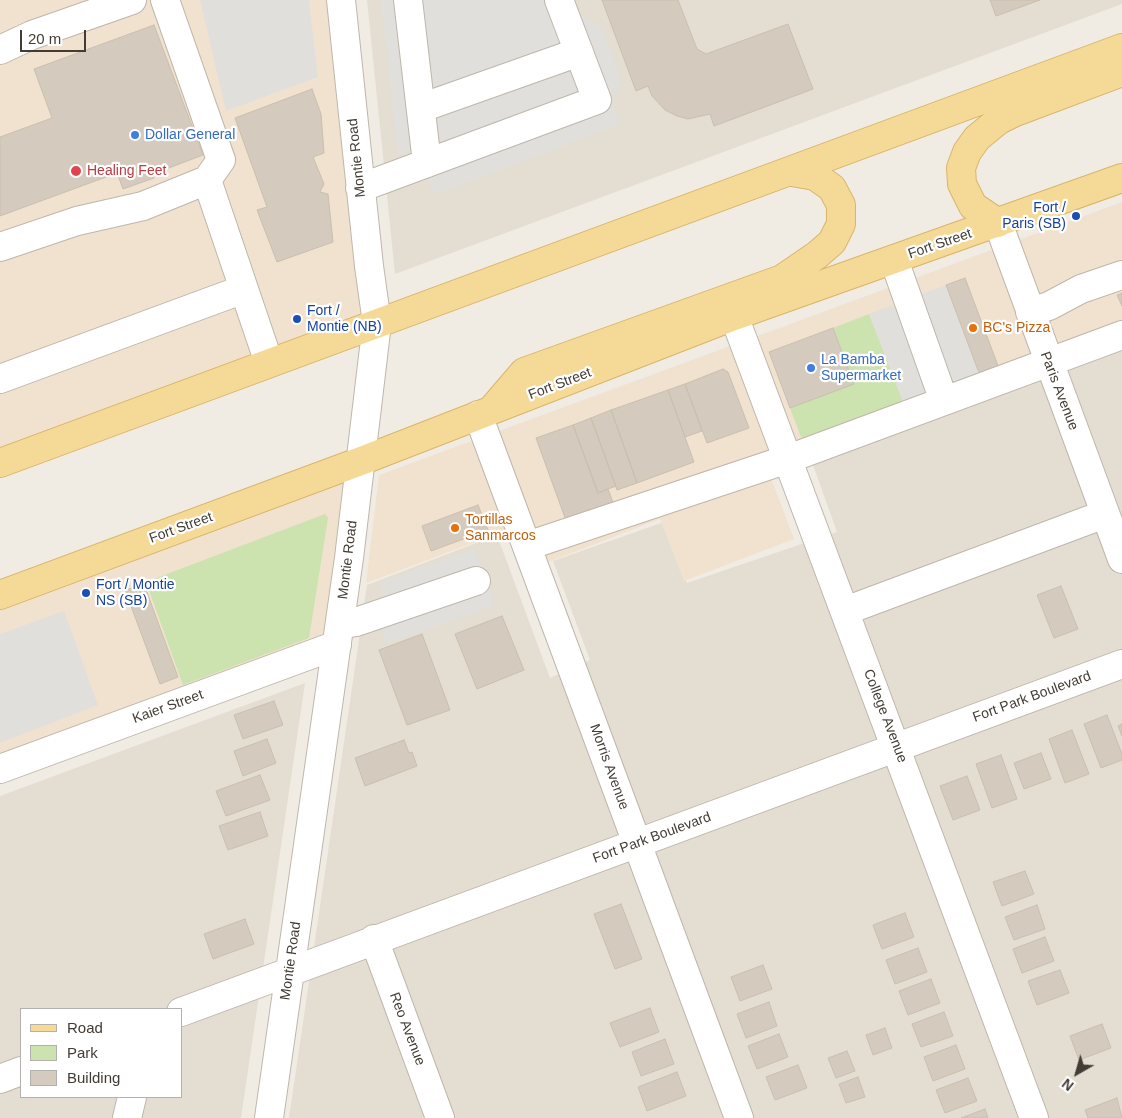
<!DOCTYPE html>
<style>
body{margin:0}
#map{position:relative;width:1122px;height:1118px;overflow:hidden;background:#f0ece4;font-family:Helvetica,sans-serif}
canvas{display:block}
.legend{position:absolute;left:20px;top:1008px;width:162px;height:90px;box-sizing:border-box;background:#fff;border:1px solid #b3b1ae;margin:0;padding:6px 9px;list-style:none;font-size:15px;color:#423c34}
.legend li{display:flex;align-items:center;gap:10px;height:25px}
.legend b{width:25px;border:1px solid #b3b1ae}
.north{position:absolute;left:1052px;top:1048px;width:50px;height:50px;-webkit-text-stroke:4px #fff;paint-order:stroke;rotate:218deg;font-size:14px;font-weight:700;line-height:20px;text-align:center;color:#423c34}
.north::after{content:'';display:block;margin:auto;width:18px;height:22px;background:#423c34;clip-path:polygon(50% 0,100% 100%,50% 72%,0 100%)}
.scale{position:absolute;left:20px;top:30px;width:66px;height:22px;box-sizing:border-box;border:2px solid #423c34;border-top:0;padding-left:6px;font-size:15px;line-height:18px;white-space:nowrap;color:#423c34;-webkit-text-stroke:4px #fff;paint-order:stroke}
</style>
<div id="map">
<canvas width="1122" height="1118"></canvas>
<ul class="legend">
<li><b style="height:6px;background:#f5d997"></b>Road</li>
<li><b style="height:14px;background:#cce2af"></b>Park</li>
<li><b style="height:14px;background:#d4cabd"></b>Building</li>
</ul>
<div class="north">N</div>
<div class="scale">20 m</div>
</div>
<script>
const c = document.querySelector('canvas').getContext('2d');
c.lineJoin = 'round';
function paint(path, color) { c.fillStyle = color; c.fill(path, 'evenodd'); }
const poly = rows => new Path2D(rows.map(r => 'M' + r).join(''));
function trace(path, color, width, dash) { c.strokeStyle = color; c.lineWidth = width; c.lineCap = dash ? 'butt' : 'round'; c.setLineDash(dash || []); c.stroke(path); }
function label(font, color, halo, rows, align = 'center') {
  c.font = font + ' Helvetica,sans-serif'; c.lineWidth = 4.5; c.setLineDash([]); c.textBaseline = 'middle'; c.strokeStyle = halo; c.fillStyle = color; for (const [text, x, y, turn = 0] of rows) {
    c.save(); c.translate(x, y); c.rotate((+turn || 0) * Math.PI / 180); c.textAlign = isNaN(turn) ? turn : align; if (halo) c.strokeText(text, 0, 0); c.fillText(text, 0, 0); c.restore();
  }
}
paint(poly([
 [367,0,1122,0,1122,4,395,274],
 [1122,351,1122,1118,289,1118,367,585,497,535,550,678,590,660,553,561,664,522,687,583,837,532,813,465],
 [305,683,241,1118,0,1118,0,796],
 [21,1009,181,1009,181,1097,21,1097]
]), '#e4ded2');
paint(poly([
 [0,0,341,0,377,323,0,463],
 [1122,202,1122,347,770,475,794,539,684,581,660,519,546,563,529,522,366,583,379,475],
 [361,461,337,645,0,769,0,595]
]), '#f1e2d0');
paint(poly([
 [869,314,905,407,804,445,790,408,833,328],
 [325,514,328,518,309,638,183,685,146,582]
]), '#cce2af');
paint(poly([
 [200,0,309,0,318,77,226,111],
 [381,0,574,0,580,15,602,28,621,80,612,104,621,123,485,176,433,194,418,150,398,154],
 [946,285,981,378,905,407,869,314],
 [475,549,494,605,385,644,376,605,385,602,379,583],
 [64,611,98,705,0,743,0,634]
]), '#e1dfdc');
const building = poly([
 [602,0,678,0,697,49,706,54,788,24,813,89,714,126,710,114,688,119,677,116,665,110,652,96,648,86,636,91,602,0],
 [990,0,1040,0,996,16,990,0],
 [154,25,203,155,153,174,154,178,123,189,117,173,0,216,0,137,52,118,34,69,154,25],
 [312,89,321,114,324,153,313,157,324,184,320,192,328,194,333,242,277,262,257,210,267,207,235,118,312,89],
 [965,278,1000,371,981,378,946,285,965,278],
 [1122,293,1122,306,1117,295,1122,293],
 [833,328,854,384,790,408,769,352,833,328],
 [723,369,728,372,749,428,707,443,685,384,723,369],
 [685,384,702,431,685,437,668,390,685,384],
 [668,390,694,462,637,483,611,410,668,390],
 [611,410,637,483,617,490,591,418,611,410],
 [591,418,616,486,598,493,573,425,591,418],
 [573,425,598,493,608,489,615,508,568,526,536,438,573,425],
 [478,505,488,530,431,551,422,526,478,505],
 [144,584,178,677,160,684,125,590,144,584],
 [1061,586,1078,629,1054,638,1037,595,1061,586],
 [502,616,524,670,477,689,455,634,502,616],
 [422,634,450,710,407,725,379,650,422,634],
 [274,701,283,725,243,739,234,715,274,701],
 [1107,715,1122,754,1122,760,1101,768,1084,724,1107,715],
 [1122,724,1122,736,1118,726,1122,724],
 [1072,730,1089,774,1065,783,1049,739,1072,730],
 [267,739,276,763,243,776,234,751,267,739],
 [404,740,409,753,412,752,417,766,365,786,355,758,404,740],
 [1041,753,1051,779,1024,789,1014,763,1041,753],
 [1001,755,1017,799,992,808,976,764,1001,755],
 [260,775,270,800,226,816,216,791,260,775],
 [967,776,980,810,953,820,940,786,967,776],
 [260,812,268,836,228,850,219,826,260,812],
 [1025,871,1034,894,1002,906,993,882,1025,871],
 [621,904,642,959,615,969,594,914,621,904],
 [1037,905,1045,929,1014,940,1005,917,1037,905],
 [905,913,914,937,882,949,873,925,905,913],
 [245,919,254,944,213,959,204,934,245,919],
 [1045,937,1054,961,1022,973,1013,949,1045,937],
 [918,948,927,972,895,984,886,960,918,948],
 [763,965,772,989,740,1001,731,977,763,965],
 [1060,970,1069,993,1037,1005,1028,981,1060,970],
 [931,979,940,1003,908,1015,899,991,931,979],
 [769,1002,777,1026,746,1038,737,1014,769,1002],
 [650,1008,659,1032,620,1047,610,1023,650,1008],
 [944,1012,953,1036,921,1047,912,1024,944,1012],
 [1102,1024,1111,1048,1079,1060,1070,1036,1102,1024],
 [885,1028,892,1048,873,1055,866,1035,885,1028],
 [779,1034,788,1057,757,1069,748,1046,779,1034],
 [665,1039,674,1064,641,1076,632,1052,665,1039],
 [956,1045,965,1069,933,1081,924,1057,956,1045],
 [847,1051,855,1071,836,1078,828,1058,847,1051],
 [798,1065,807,1088,775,1100,766,1077,798,1065],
 [677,1072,686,1096,647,1111,638,1087,677,1072],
 [858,1077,865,1097,846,1103,839,1084,858,1077],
 [968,1078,977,1101,945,1113,936,1090,968,1078],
 [1117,1098,1122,1118,1088,1118,1085,1110,1117,1098],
 [985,1109,988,1118,961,1118,985,1109]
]);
paint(building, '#d4cabd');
trace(building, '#cbbfae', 1);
const minor = poly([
 [165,0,221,160,207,180],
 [408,0,427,163],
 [0,50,32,35,132,0],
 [421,108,579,52],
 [360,188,597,100,559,0],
 [998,223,1122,559],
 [0,247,77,221,143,206,207,180,269,363],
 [894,260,944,401],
 [1030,312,1049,306,1081,289,1122,275],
 [734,316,1034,1118],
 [0,379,244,289],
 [478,415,739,1118],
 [527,546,788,459,1122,335],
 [845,611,1105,514],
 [340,624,356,622,476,581],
 [0,769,337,645],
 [374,939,440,1118],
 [181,1012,1122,664],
 [0,1079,21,1071],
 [127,1118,132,1097],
 [269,1118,349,558,377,323,369,266,341,0]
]);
const major = poly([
 [998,223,973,206,962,184,961,168,967,152,977,138,999,120,1013,113,1122,72],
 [494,407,524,372,782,279,817,255,832,242,841,224,841,205,832,188,815,176,792,172],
 [0,463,1122,48],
 [0,595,361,461,734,316,1122,178]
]);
trace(minor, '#beb6aa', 30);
trace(major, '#d9b569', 30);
trace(minor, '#fff', 28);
trace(major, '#f5d997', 28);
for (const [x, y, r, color] of [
 [135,135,5,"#3f7fe0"],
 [76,171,6,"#e0444e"],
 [1076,216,5,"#1a4fb4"],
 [297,319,5,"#1a4fb4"],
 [973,328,5,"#e8710a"],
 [811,368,5,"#3f7fe0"],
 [455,528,5,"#e8710a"],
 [86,593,5,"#1a4fb4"]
]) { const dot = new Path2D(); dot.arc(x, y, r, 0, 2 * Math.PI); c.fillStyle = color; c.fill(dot); trace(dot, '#fff', 2); }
label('14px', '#366cbe', '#fff', [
 ["Dollar General",145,135],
 ["La Bamba",821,360],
 ["Supermarket",821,376]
], 'left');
label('14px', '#423c34', '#fff', [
 ["Montie Road",357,158,-96],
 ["Fort Street",940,244,-19],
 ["Fort Street",560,384,-21],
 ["Paris Avenue",1059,391,69],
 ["Fort Street",181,528,-20],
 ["Montie Road",348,560,-83],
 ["Fort Park Boulevard",1032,697,-20],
 ["Kaier Street",168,707,-20],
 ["College Avenue",885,716,69],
 ["Morris Avenue",609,767,70],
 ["Fort Park Boulevard",652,838,-20],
 ["Montie Road",291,961,-82],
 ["Reo Avenue",407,1029,69]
]);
label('14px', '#be3a42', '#fff', [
 ["Healing Feet",87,171]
], 'left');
label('14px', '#164399', '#fff', [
 ["Fort /",1066,208,"right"],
 ["Paris (SB)",1066,224,"right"],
 ["Fort /",307,311],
 ["Montie (NB)",307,327],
 ["Fort / Montie",96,585],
 ["NS (SB)",96,601]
], 'left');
label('14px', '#c56008', '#fff', [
 ["BC's Pizza",983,328],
 ["Tortillas",465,520],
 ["Sanmarcos",465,536]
], 'left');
</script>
